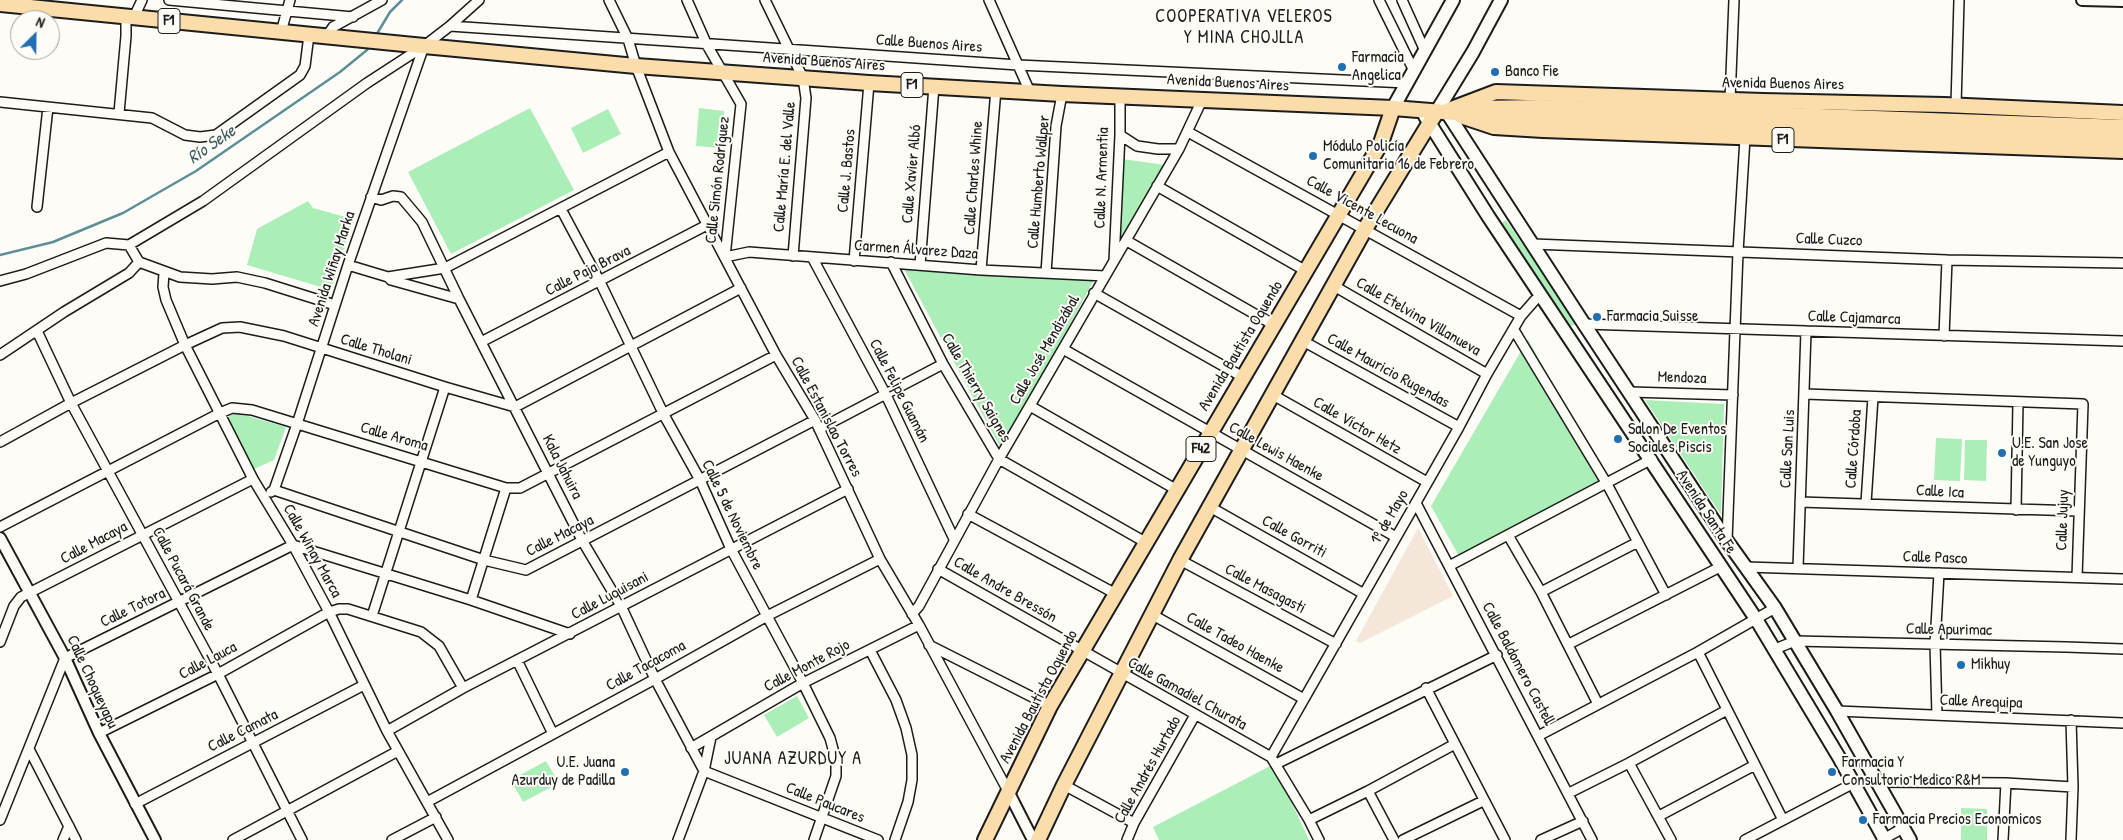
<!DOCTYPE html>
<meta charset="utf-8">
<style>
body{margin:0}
#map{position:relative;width:2123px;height:840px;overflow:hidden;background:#fdfcf7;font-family:"Patrick Hand",sans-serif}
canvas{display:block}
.north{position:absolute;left:10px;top:10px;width:50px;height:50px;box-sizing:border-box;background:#fdfcf7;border:1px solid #a3a29f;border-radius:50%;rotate:23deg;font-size:14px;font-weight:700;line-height:20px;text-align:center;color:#1c1c1c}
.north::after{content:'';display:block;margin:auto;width:18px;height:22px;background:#1f6fb2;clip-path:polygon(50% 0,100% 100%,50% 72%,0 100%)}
</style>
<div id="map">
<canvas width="2123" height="840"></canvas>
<div class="north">N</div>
</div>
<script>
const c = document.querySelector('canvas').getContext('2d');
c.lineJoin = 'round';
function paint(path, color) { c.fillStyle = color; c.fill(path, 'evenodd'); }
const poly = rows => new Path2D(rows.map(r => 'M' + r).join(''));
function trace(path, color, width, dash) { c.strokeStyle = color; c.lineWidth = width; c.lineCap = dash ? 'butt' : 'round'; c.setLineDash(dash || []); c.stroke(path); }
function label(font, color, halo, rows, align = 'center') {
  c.font = font + ' "Patrick Hand",sans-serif'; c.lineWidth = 4; c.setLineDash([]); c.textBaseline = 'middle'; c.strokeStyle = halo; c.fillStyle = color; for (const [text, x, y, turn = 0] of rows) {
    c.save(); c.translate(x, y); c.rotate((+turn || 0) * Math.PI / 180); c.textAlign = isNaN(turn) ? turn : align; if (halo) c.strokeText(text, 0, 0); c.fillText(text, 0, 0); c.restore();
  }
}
paint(poly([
 [1418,528,1453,596,1360,643,1356,641]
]), '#f4e6d8');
paint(poly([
 [530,108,574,190,451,254,408,172],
 [699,108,724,111,721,148,696,146],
 [608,109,621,134,583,153,571,128],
 [1122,159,1165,165,1121,239],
 [308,201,313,208,353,219,331,290,247,265,257,229],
 [1506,220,1576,323,1574,325,1571,326,1502,223],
 [904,269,1094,280,1002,450,955,364],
 [1528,339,1602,479,1459,556,1431,506],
 [1645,400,1724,404,1721,515],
 [237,413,286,427,274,460,252,470,228,419,230,415],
 [1936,438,1962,439,1960,481,1934,480],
 [1965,440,1987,440,1986,481,1964,480],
 [797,696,809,718,777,737,764,715],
 [546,761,559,783,523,802,511,780],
 [1274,764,1309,840,1159,840,1153,827],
 [1961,808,1987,809,1987,840,1961,840]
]), '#abeeb7');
trace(poly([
 [375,37,390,12,402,0],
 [0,255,53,242,123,213,196,171,340,72,367,50,370,46]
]), '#5f8f96', 2.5);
const minor = poly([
 [169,0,353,17],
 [609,0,628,39,636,66,669,152,776,355,815,420,880,559,919,625,1008,791],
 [687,0,707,45,741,104,725,257,749,252,981,270,1105,276],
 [765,0,803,78,806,98,793,256],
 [989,0,1030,92],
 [1379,0,1414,71],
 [1402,0,1425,51],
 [134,17,142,0],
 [450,26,1018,65,1407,83],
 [281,32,290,0],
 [326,37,333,27,382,0],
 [1730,100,1734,0],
 [0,102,152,118,185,135,200,137,216,135,300,75,305,66,309,35],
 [1956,105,1959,0],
 [119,113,126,36,126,17],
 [1188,132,1521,316],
 [1120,135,1137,146,1158,149,1179,149],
 [1157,186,1306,271],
 [371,197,381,200,393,196,401,197,422,222,459,299,583,542,621,606,655,679,704,771,878,840],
 [37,207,48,107],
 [561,209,600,282,664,415,700,480,731,549,803,683,830,738,836,760,836,776,814,840],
 [1127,241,1274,325],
 [1533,244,1947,260,2123,263],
 [129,245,139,262,180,277,212,279,237,277,265,283,335,305],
 [812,257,886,395,954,539],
 [854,261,869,83],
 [1114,261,1120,135,1120,96],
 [891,262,943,364,999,459,1145,542],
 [348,265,388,277,445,268,669,152],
 [920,265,934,86],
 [981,270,996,89],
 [164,273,163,287,166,300,185,345,253,479,293,545,329,612,387,731,448,840],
 [1046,273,1056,126,1062,94],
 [388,277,391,280,459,299],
 [0,281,26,274,106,243,129,245,203,201,367,83,424,46,450,26,479,0],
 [1334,286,1487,374],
 [1094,293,1243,377],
 [1584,324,2123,341],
 [1514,330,1607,484,1666,595],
 [37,331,71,403,218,674,302,840],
 [1944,336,1947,260],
 [1303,341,1459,427],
 [481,342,707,225],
 [1063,349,1396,537],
 [0,355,64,312,129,273,139,262],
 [1630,392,1733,395],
 [1805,394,2083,404,2077,577],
 [1273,395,1427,482],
 [1030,406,1177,490],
 [819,429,943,364],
 [0,442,71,403,185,345,222,328,240,327,284,336,445,387,515,407,741,288],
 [274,490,484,560,526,570,815,420],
 [271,492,274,490,297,424,348,265,424,46],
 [1800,502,2078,511],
 [1416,503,1592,840],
 [1866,503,1873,397],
 [1210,507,1364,594],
 [2016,510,2018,403],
 [968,514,1116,594],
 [0,527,220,413,232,408,252,410,506,488,520,488,776,355],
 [1508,535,1541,592,1598,704],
 [1727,541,1738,252,1745,138],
 [1180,560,1336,644],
 [1449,566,1652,459],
 [1746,567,2123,579],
 [1798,568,1806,331],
 [938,569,1271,757,1309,820,1319,840],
 [1541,592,1638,542],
 [471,600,506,488],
 [912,614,919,606,999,459,1179,149,1202,100],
 [1151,614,1304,699],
 [372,616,445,387],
 [0,642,14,606,21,597,253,479],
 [1569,644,1722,566],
 [929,645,1050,706],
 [1775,649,1795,641,2066,647,2123,649],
 [870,650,896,700,906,728,912,755,912,780,908,802,895,840],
 [1698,652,1783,820],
 [517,660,553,734],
 [1426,688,1505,840],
 [1837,711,2123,723],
 [1937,715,1935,644,1939,573],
 [387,731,463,688,848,489],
 [99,733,218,674,329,612,339,609,348,609,421,632,439,646,463,688],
 [1538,736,1698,652,1775,608],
 [691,748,803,683,919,625],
 [29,749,76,840],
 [1271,757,1459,427,1487,374,1521,316,1535,300,1541,296],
 [1629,763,1727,710],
 [1276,764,1497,655],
 [1877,782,2006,783,2073,787],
 [1064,785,1134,823],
 [1368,791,1394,840],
 [1569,793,1629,763,1671,840],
 [427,802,655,679,767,616,880,559],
 [135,804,364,685],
 [1659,816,1755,765],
 [0,820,65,658,293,545,471,600,570,634],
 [1309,820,1368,791,1455,744],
 [63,840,69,826],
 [233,840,398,751],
 [392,840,436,817],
 [678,840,704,771,711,737],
 [1127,840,1134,823,1195,715],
 [1403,840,1483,801],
 [1541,840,1583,821],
 [1745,840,1854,783],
 [1882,840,1903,828],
 [2003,840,2006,783],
 [2071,840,2073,787,2071,720]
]);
const tertiary = poly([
 [2082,0,2123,1],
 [0,538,65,658,99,733,155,840],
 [1008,791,1033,840]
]);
const secondary = poly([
 [1393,108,1453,0],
 [1437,111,1473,52,1501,0],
 [1446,111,1584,324,1727,541,1775,608,1837,711,1910,840],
 [1425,116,1488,216,1756,619,1840,759,1885,840]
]);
const primary = poly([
 [1446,111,1496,92,1763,101,1944,105,2123,113],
 [1461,116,1494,127,1543,130,2123,151],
 [985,840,1050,706,1381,143,1393,108],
 [1038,840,1064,785,1180,560,1365,229,1437,111]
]);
const trunk = poly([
 [0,4,424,46,636,66,869,83,1062,94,1393,108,1493,116,2123,138],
 [1477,108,1541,107,1763,114,2123,127]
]);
trace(minor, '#1c1c1c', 12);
trace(tertiary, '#1c1c1c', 14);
trace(secondary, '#1c1c1c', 16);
trace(primary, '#1c1c1c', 18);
trace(trunk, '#1c1c1c', 18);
trace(minor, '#fdfcf7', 9);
trace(tertiary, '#fdfcf7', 10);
trace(secondary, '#fdfcf7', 12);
trace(primary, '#fbddab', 14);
trace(trunk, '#fbddab', 14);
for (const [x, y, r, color] of [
 [1342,67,5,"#1f6fb2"],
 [1495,72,5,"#1f6fb2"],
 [1313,156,5,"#1f6fb2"],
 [1597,317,5,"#1f6fb2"],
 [1618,439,5,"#1f6fb2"],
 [2002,453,5,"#1f6fb2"],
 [1961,665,5,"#1f6fb2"],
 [625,772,5,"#1f6fb2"],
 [1832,772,5,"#1f6fb2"],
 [1863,820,5,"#1f6fb2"]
]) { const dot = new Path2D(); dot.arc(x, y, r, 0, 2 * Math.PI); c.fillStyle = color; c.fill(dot); trace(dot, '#fdfcf7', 2); }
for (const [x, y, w] of [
 [169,21,22],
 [912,85,22],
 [1783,140,22],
 [1201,449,30]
]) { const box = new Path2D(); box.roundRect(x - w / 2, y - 12.5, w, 25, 4); c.fillStyle = '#fdfcf7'; c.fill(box); trace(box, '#1c1c1c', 1); }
label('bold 15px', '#1c1c1c', null, [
 ["F1",169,21],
 ["F1",912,85],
 ["F1",1783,140],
 ["F42",1201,449]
]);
label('16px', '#1c1c1c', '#fdfcf7', [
 ["Calle Buenos Aires",929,44,4],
 ["Avenida Buenos Aires",824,62,4],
 ["Avenida Buenos Aires",1228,83,3],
 ["Avenida Buenos Aires",1783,84,1],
 ["Calle María E. del Valle",785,167,-85],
 ["Calle J. Bastos",847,171,-85],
 ["Calle Xavier Albó",912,174,-85],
 ["Calle Charles Whine",974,178,-86],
 ["Calle N. Armentia",1102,178,-88],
 ["Calle Simón Rodríguez",718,180,-84],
 ["Calle Humberto Wallper",1039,182,-85],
 ["Calle Vicente Lecuona",1362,210,29],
 ["Calle Cuzco",1829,240,2],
 ["Carmen Álvarez Daza",916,250,4],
 ["Avenida Wiñay Marka",332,269,-72],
 ["Calle Paja Brava",588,271,-27],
 ["Calle Etelvina Villanueva",1418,317,30],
 ["Calle Cajamarca",1854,318,2],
 ["Avenida Bautista Oquendo",1241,346,-59],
 ["Calle Tholani",376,350,17],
 ["Calle José Mendizábal",1045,350,-60],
 ["Calle Mauricio Rugendas",1388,371,29],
 ["Mendoza",1682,378,2],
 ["Calle Thierry Saignes",976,388,60],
 ["Calle Felipe Guamán",899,391,63],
 ["Calle Estanislao Torres",826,417,62],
 ["Calle Víctor Hetz",1357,426,30],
 ["Calle Aroma",394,437,16],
 ["Calle San Luis",1788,449,-87],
 ["Calle Córdoba",1854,449,-86],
 ["Calle Lewis Haenke",1276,452,29],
 ["Kala Jahuira",562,467,63],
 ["Calle Ica",1940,492,3],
 ["Avenida Santa Fe",1706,512,57],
 ["Calle 5 de Noviembre",732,515,64],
 ["1º de Mayo",1390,517,-60],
 ["Calle Jujuy",2063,520,-88],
 ["Calle Macaya",560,536,-27],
 ["Calle Gorriti",1294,537,29],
 ["Calle Macaya",94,543,-28],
 ["Calle Winay Marca",312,551,61],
 ["Calle Pasco",1935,558,2],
 ["Calle Pucará Grande",183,579,62],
 ["Calle Masagasti",1265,589,28],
 ["Calle Andre Bressón",1005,590,30],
 ["Calle Luquisani",610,596,-28],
 ["Calle Totora",133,608,-26],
 ["Calle Apurimac",1949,630,1],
 ["Calle Tadeo Haenke",1235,643,29],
 ["Calle Lauca",208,661,-28],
 ["Calle Baldomero Castell",1518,664,62],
 ["Calle Tacacoma",646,666,-29],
 ["Calle Monte Rojo",807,666,-28],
 ["Calle Choqueyapu",92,682,65],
 ["Calle Gamadiel Churata",1187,694,29],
 ["Avenida Bautista Oquendo",1039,697,-62],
 ["Calle Arequipa",1981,702,2],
 ["Calle Camata",243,731,-27],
 ["Calle Andrés Hurtado",1148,770,-61],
 ["Calle Paucares",825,803,22]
]);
label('16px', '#1c1c1c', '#fdfcf7', [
 ["Farmacia",1352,58],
 ["Angelica",1352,76],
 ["Banco Fie",1505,72],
 ["Módulo Policía",1323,147],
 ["Comunitaria 16 de Febrero",1323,165],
 ["Farmacia Suisse",1607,317],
 ["Salon De Eventos",1628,430],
 ["Sociales Piscis",1628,448],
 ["U.E. San Jose",2012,444],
 ["de Yunguyo",2012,462],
 ["Mikhuy",1971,665],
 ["U.E. Juana",615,763,"right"],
 ["Azurduy de Padilla",615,781,"right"],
 ["Farmacia Y",1842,763],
 ["Consultorio Medico R&M",1842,781],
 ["Farmacia Precios Economicos",1873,820]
], 'left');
c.letterSpacing = '1px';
label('18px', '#1c1c1c', '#fdfcf7', [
 ["COOPERATIVA VELEROS",1244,17],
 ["Y MINA CHOJLLA",1244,38],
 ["JUANA AZURDUY A",793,759]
]);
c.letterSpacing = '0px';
label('italic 18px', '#435f63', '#fdfcf7', [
 ["Río Seke",212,145,-35]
]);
</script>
